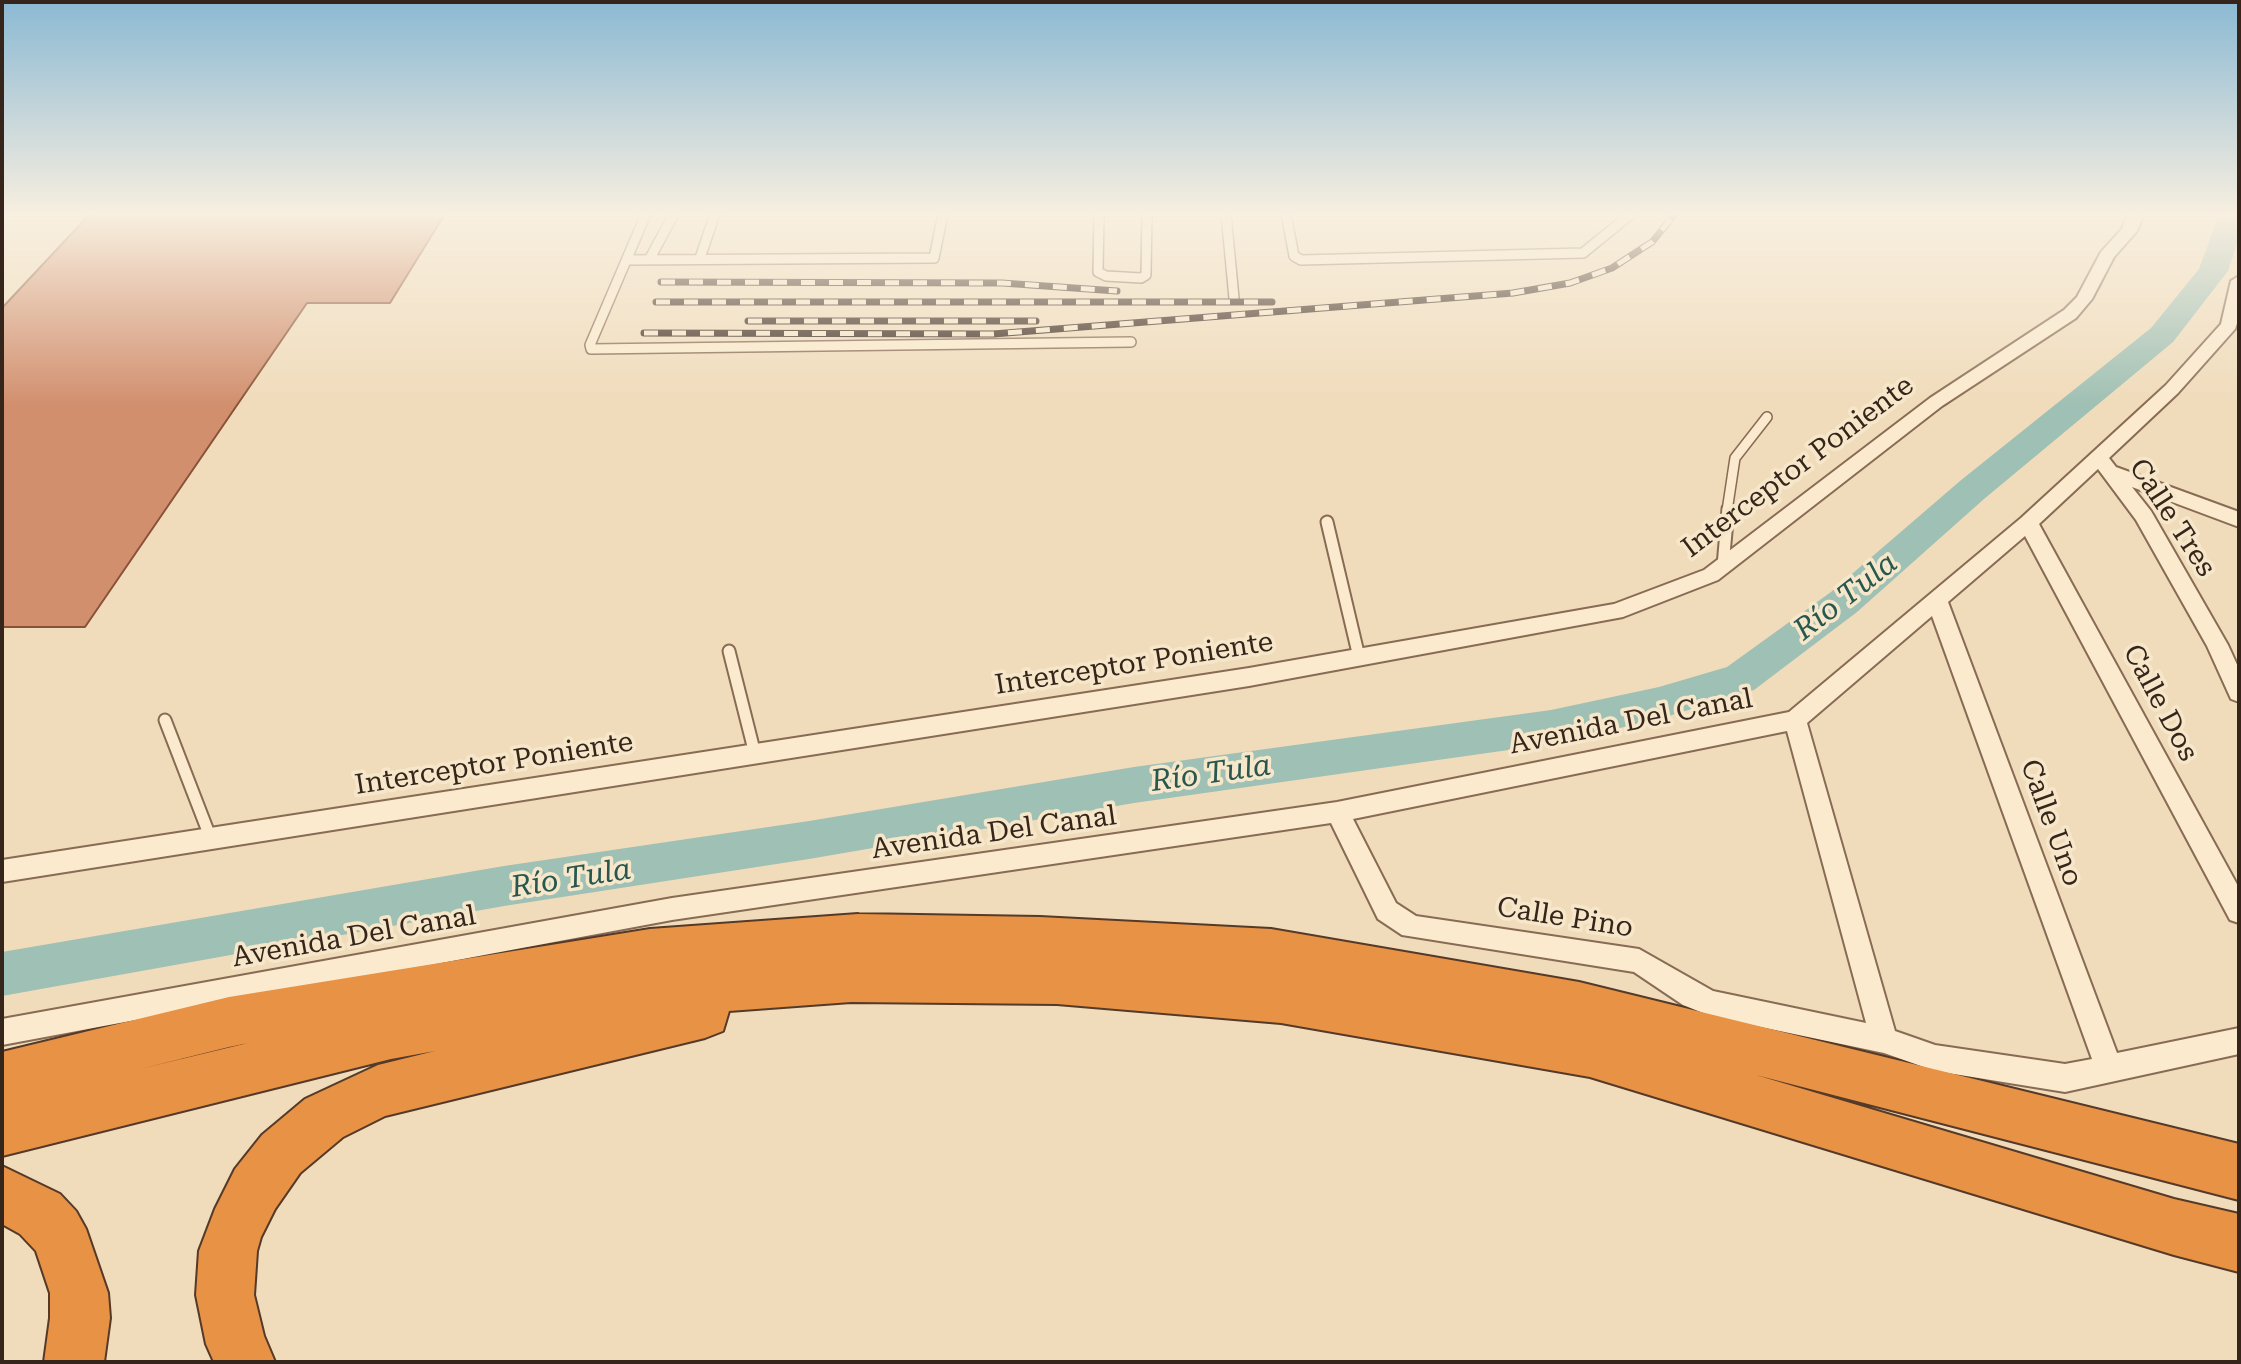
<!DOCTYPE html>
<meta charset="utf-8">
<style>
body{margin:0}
#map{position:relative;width:2241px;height:1364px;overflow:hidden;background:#f0dcbb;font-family:"Roboto Serif",serif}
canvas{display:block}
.frame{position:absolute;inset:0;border:4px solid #36251a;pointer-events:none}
</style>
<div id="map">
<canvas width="2241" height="1364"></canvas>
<div class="frame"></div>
</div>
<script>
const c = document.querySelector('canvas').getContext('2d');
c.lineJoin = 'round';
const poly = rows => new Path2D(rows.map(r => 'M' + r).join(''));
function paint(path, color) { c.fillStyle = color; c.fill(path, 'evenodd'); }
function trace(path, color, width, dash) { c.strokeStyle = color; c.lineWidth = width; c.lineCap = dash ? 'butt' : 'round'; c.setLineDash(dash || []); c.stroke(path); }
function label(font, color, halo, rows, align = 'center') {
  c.font = font + ' "Roboto Serif",serif'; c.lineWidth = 7; c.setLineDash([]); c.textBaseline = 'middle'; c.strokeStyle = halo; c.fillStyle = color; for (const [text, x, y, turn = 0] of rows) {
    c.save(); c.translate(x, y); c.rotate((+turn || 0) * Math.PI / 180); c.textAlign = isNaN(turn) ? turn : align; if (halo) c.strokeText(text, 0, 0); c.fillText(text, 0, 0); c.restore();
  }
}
paint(poly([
 [2219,214,2239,214,2239,238,2228,271,2173,342,1984,499,1857,612,1754,690,1659,719,1551,744,1134,803,809,859,504,906,2,996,2,952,504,866,809,821,1134,767,1551,710,1659,687,1727,667,1831,592,1960,481,2151,328,2199,269,2219,214]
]), '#9fc0b4');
const building = poly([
 [90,214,445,214,390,303,307,303,85,627,2,627,2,308,90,214]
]);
paint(building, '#d18f6e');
trace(building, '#885238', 2);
const laneFar1 = poly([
 [646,214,590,345,591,349,1131,342],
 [1099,214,1098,272,1106,276,1141,278,1146,275,1147,214],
 [1226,214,1234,298],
 [1286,214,1294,256,1301,260,1583,253,1631,214],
 [700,258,715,214],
 [627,260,934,258,943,214],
 [649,260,674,214],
 [1727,511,1735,458,1767,417]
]);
const lane = poly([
 [1327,522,1359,657],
 [1723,566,1728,509],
 [729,651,755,754],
 [165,720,211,839]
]);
const street = poly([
 [2128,214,2144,214,2137,231,2114,257,2092,299,2076,318,1942,406,1718,580,1623,617,1249,686,2,882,2,860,1249,668,1614,604,1704,570,1930,398,2064,310,2077,297,2101,252,2122,229,2128,214],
 [2239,276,2239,318,2235,329,2178,393,2109,458,2116,467,2239,512,2239,527,2132,487,2151,511,2228,645,2239,669,2239,702,2231,699,2207,646,2136,520,2098,469,2039,524,2239,888,2239,923,2230,920,2025,536,1948,602,2117,1053,2239,1028,2239,1054,2065,1092,1935,1071,1884,1053,1713,1017,1683,1005,1634,972,1402,935,1378,919,1331,823,672,920,2,1045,2,1019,672,898,1337,802,1789,712,2021,518,2166,385,2221,324,2231,281,2239,276],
 [1932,616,2092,1059,2065,1064,1935,1045,1895,1031,1807,723,1932,616],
 [1787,731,1866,1023,1713,991,1639,949,1416,916,1396,903,1353,819,1787,731]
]);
const highway = poly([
 [858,914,1040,917,1271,929,1579,982,2239,1144,2239,1200,1756,1075,2174,1199,2239,1214,2239,1272,2174,1255,1590,1077,1281,1023,1057,1004,851,1002,729,1011,723,1031,705,1038,385,1116,343,1137,300,1173,275,1209,261,1237,257,1251,254,1295,264,1336,275,1362,214,1362,206,1344,196,1295,199,1251,215,1209,235,1169,262,1135,305,1099,378,1065,435,1051,391,1059,2,1156,2,1052,229,997,650,929,858,914],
 [248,1043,140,1069,229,1047,248,1043],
 [2,1166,60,1194,76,1211,86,1229,108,1293,110,1318,104,1362,44,1362,50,1318,50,1293,36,1251,20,1234,2,1224,2,1166]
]);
trace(laneFar1, '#886b54', 12);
trace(lane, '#886b54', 15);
trace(street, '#886b54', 4);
trace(highway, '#553a29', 4);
trace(laneFar1, '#fbeace', 9);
trace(lane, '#fbeace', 11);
paint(street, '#fbeace');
paint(highway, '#e79244');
const rail = poly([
 [661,282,1002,283,1117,291],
 [656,302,1272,302],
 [748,321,1036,321],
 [644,333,993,334,1513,293,1570,283,1612,268,1652,242,1675,214]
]);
trace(rail, '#36251a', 7);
trace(rail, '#f7e7ca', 5, [14]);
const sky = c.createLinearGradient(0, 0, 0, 405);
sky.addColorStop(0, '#8bb9d3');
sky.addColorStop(0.53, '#f8efe0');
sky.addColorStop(1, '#f8efe000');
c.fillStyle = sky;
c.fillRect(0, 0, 2241, 405);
label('28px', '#36251a', '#f7e7ca', [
 ["Interceptor Poniente",1798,467,-37],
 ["Calle Tres",2172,518,57],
 ["Interceptor Poniente",1134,664,-9],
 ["Calle Dos",2160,703,62],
 ["Avenida Del Canal",1631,722,-11],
 ["Interceptor Poniente",494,764,-9],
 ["Calle Uno",2051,823,70],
 ["Avenida Del Canal",994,833,-8],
 ["Calle Pino",1565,918,9],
 ["Avenida Del Canal",354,937,-10]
]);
label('italic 30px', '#285750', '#f7e7ca', [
 ["Río Tula",1846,597,-38],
 ["Río Tula",1211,774,-8],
 ["Río Tula",571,879,-9]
]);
</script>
